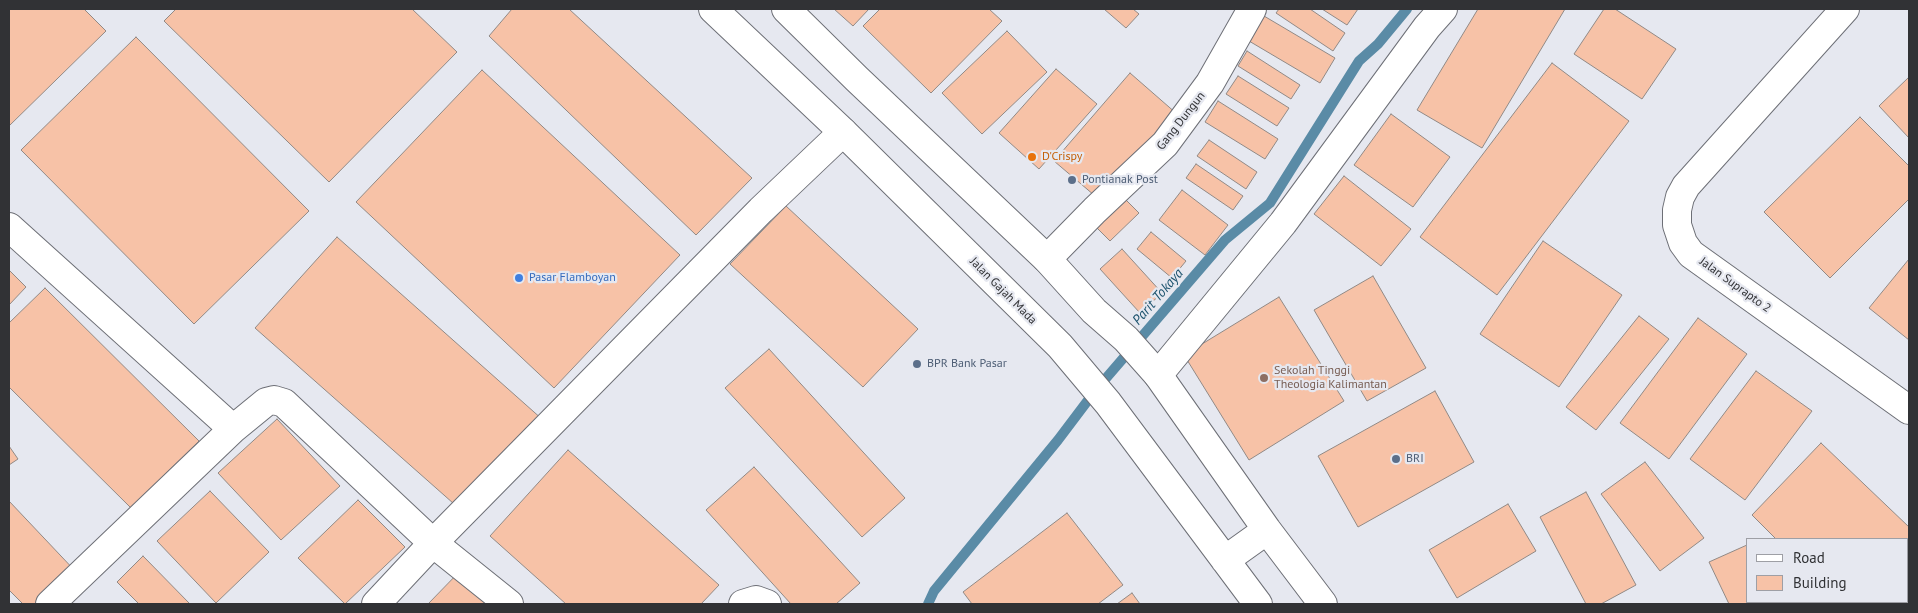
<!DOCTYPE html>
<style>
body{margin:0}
#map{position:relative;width:1918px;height:613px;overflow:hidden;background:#e6e8f0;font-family:"PT Sans",sans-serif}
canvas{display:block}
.frame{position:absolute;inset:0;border:10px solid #313235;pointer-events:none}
.legend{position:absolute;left:1746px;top:538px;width:162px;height:65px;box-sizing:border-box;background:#e6e8f0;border:1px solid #9e9fa5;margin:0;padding:6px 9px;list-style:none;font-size:15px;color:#313235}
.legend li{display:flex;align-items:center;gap:10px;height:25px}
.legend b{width:25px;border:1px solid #9e9fa5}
</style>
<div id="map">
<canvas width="1918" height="613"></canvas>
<div class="frame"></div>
<ul class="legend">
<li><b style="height:6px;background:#fff"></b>Road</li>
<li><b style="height:14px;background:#f7c2a7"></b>Building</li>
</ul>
</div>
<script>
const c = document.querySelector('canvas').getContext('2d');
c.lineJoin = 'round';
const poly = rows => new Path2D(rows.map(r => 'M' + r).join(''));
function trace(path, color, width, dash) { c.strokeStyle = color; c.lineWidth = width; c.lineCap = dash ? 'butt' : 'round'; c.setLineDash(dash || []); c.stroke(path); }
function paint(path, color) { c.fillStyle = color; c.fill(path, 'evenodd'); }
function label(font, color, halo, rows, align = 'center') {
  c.font = font + ' "PT Sans",sans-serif'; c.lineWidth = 4.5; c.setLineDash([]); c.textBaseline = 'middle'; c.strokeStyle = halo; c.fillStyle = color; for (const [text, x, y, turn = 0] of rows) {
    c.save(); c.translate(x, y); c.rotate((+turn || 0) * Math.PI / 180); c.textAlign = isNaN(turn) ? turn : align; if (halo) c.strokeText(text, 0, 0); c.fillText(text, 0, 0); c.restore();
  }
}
trace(poly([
 [928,604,934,591,1058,440,1095,391,1225,240,1270,203,1359,61,1378,44,1407,9]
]), '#5a8ba6', 10);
const building = poly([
 [9,9,84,9,106,31,9,126,9,9],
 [176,9,412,9,457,52,329,182,164,21,176,9],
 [512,9,569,9,752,178,696,235,489,36,512,9],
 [834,9,869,9,853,26,834,9],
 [880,9,989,9,1002,21,931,93,863,26,880,9],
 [1104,9,1133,9,1139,14,1126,28,1104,9],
 [1279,9,1310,9,1345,33,1333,51,1276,13,1279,9],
 [1322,9,1358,9,1347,25,1322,9],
 [1478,9,1565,9,1482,148,1417,110,1478,9],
 [1604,9,1615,9,1676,49,1642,99,1574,54,1604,9],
 [1264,16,1335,58,1320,83,1249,41,1264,16],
 [1007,31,1047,72,982,134,942,93,1007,31],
 [136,37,309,211,194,324,21,150,136,37],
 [1247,51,1300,85,1291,99,1238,66,1247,51],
 [1552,63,1629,121,1497,295,1420,237,1552,63],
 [1056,69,1097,104,1039,169,999,133,1056,69],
 [482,70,680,255,554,388,356,202,482,70],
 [1130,73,1177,114,1101,201,1054,161,1130,73],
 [1238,76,1289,108,1277,126,1226,94,1238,76],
 [1909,77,1909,138,1879,106,1909,77],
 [1218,101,1278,139,1265,159,1205,122,1218,101],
 [1391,114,1450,157,1413,207,1354,165,1391,114],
 [1860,117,1909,166,1909,199,1830,278,1764,212,1860,117],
 [1209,140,1257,172,1246,189,1197,156,1209,140],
 [1196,164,1243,196,1233,210,1186,178,1196,164],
 [1344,176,1411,229,1381,266,1314,214,1344,176],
 [1182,190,1228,225,1205,255,1159,220,1182,190],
 [1124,198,1139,213,1110,241,1095,226,1124,198],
 [786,206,918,329,863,387,730,264,786,206],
 [1151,232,1186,261,1172,278,1137,249,1151,232],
 [337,237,543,420,462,511,255,328,337,237],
 [1543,241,1622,295,1559,387,1480,334,1543,241],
 [1122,249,1162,293,1140,313,1100,269,1122,249],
 [1909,259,1909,340,1869,308,1909,259],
 [9,270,26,287,9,305,9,270],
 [1373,276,1426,368,1367,401,1314,310,1373,276],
 [45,288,199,441,131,508,9,387,9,323,45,288],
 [1279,297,1344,401,1249,460,1184,355,1279,297],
 [1639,316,1669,339,1596,430,1566,407,1639,316],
 [1698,318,1747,354,1669,459,1620,423,1698,318],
 [769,349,905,498,862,537,725,388,769,349],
 [1756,371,1812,411,1745,500,1690,459,1756,371],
 [1435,391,1474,462,1358,527,1318,456,1435,391],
 [277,419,340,486,281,540,218,473,277,419],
 [1821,443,1909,527,1909,604,1839,604,1836,602,1907,602,1907,539,1776,539,1752,515,1821,443],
 [9,446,18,459,9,465,9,446],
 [568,450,719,585,701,604,566,604,490,536,568,450],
 [1645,462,1704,538,1660,571,1601,494,1645,462],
 [754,467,860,583,836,604,791,604,706,510,754,467],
 [210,491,269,552,216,603,157,541,210,491],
 [1586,492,1636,585,1601,604,1586,604,1540,517,1586,492],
 [358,500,405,547,345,604,298,558,358,500],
 [9,501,78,574,45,604,23,604,9,590,9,501],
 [1508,504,1536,551,1457,598,1429,550,1508,504],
 [1067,513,1123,585,1098,604,972,604,963,592,1067,513],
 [1747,545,1747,602,1779,602,1780,604,1729,604,1709,562,1747,545],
 [143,556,190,604,139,604,117,582,143,556],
 [463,568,502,604,428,604,463,568],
 [1132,593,1140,604,1117,604,1132,593]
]);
paint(building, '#f7c2a7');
trace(building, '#918985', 1);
const minor = poly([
 [1845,9,1686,186,1680,197,1677,210,1677,225,1683,243,1691,254,1909,410],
 [9,227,233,429,266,402,274,400,284,403,433,543,509,604],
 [1047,259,1095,210,1165,144,1210,83,1252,9],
 [1158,375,1283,223,1427,27,1443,9],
 [50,604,233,429],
 [376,604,433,543,761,210,843,132],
 [743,604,756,600,767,604]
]);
const tertiary = poly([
 [713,9,843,132,1060,346,1108,403,1258,604],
 [786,9,857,79,1047,259,1094,311,1126,339,1158,375,1267,530,1323,604],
 [1225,560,1267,530]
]);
trace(minor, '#6d6f76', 30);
trace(tertiary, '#6d6f76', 30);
trace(minor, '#fff', 28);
trace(tertiary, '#fff', 28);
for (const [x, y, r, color] of [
 [1032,157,5,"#e8710a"],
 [1072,180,5,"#5c6f8a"],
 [519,278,5,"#3f7fe0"],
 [917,364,5,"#5c6f8a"],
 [1264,378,5,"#8d6e63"],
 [1396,459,5,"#5c6f8a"]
]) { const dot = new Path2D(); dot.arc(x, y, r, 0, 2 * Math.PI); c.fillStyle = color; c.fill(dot); trace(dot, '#e6e8f0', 2); }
label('12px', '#313235', '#e6e8f0', [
 ["Gang Dungun",1181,121,-52],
 ["Jalan Suprapto 2",1735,285,36],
 ["Jalan Gajah Mada",1003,291,45]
]);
label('12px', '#c56008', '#e6e8f0', [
 ["D'Crispy",1042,157]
], 'left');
label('12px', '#4e5e75', '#e6e8f0', [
 ["Pontianak Post",1082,180],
 ["BPR Bank Pasar",927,364],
 ["BRI",1406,459]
], 'left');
label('12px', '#366cbe', '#e6e8f0', [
 ["Pasar Flamboyan",529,278]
], 'left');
label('12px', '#785e54', '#e6e8f0', [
 ["Sekolah Tinggi",1274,371],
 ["Theologia Kalimantan",1274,385]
], 'left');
label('italic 14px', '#1e546f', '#e6e8f0', [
 ["Parit Tokaya",1158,297,-49]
]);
</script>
